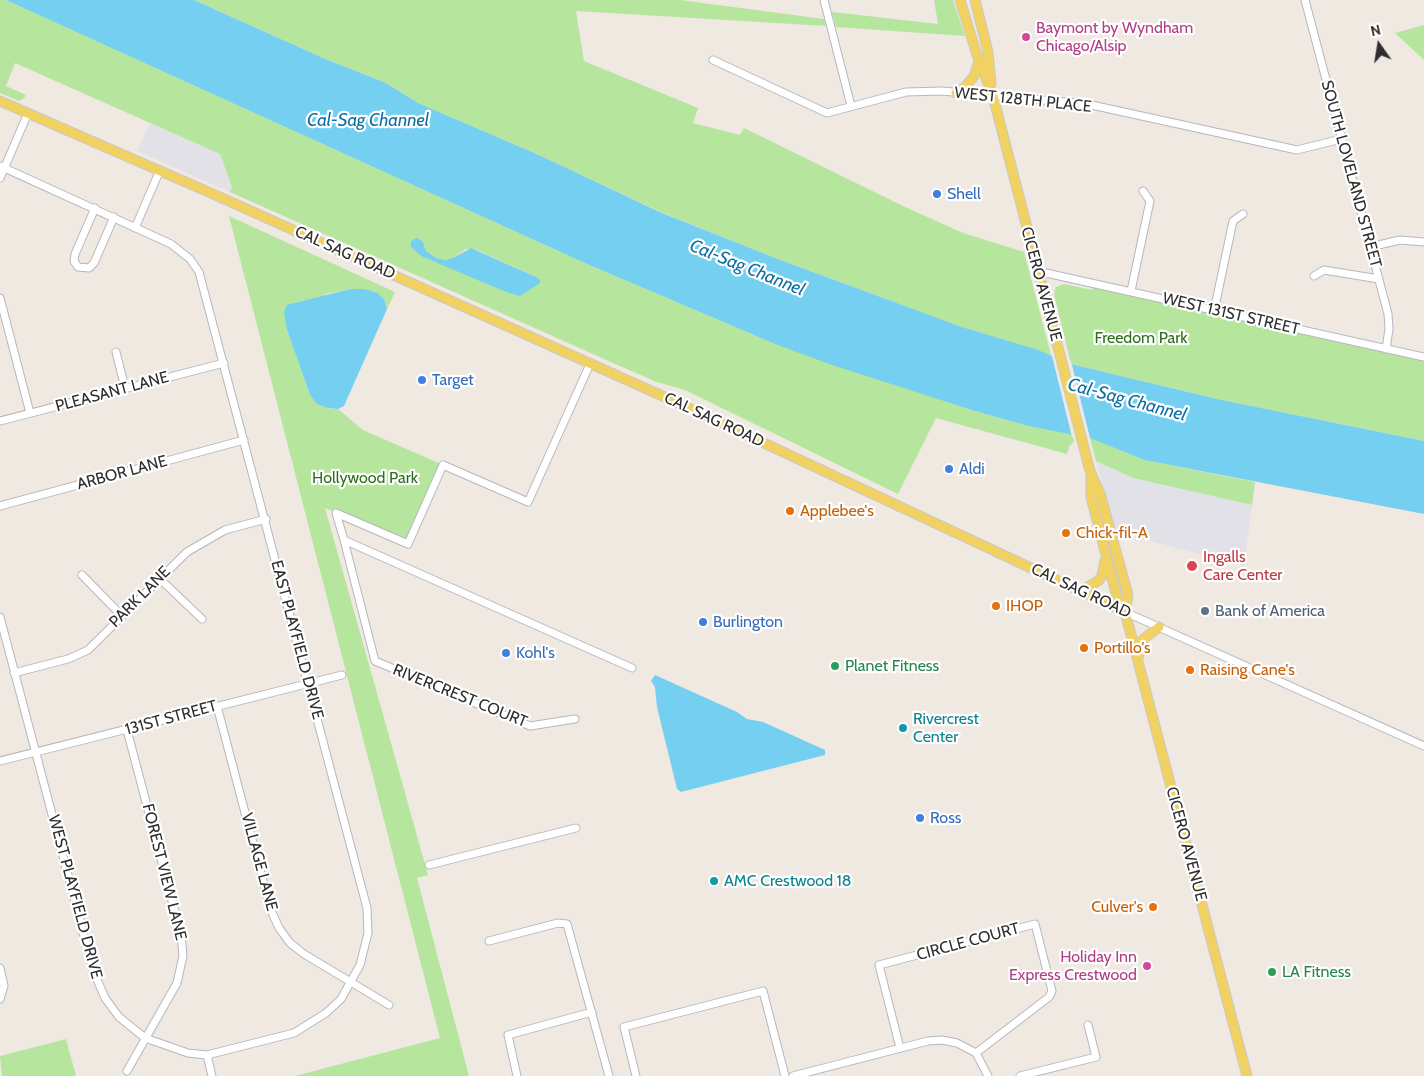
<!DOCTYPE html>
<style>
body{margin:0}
#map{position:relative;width:1424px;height:1076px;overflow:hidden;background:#efe9e1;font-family:Cabin,sans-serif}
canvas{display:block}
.north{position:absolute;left:1354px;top:20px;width:50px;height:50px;-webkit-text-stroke:4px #fff;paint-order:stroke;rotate:347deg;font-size:14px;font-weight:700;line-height:20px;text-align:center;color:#2e2e2e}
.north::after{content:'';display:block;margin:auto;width:18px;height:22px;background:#2e2e2e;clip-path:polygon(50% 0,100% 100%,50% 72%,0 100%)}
</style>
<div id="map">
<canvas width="1424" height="1076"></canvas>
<div class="north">N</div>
</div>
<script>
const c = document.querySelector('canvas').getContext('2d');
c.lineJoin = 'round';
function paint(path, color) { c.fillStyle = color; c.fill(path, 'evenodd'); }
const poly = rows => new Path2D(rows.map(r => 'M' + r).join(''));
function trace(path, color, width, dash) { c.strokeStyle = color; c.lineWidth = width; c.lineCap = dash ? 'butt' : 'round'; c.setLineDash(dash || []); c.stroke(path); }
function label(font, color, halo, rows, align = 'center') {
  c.font = font + ' Cabin,sans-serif'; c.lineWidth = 4.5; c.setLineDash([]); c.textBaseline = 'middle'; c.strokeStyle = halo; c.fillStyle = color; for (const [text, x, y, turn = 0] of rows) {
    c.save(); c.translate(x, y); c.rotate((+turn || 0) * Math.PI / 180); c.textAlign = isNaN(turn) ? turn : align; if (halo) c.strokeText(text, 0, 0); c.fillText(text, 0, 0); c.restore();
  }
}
paint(poly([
 [150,123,220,154,232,187,230,192,137,151],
 [1096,461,1133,478,1252,505,1244,566,1117,532]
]), '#e3e1e8');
paint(poly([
 [0,0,6,0,51,20,587,264,775,344,975,411,1028,426,1072,434,1074,442,1070,445,1067,454,936,418,898,494,685,390,657,382,622,367,230,192,232,187,220,154,15,63,6,86,26,95,24,98,19,101,0,93],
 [423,242,426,251,436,258,445,260,453,258,466,249,477,250,536,277,506,292,410,246],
 [194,0,680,0,824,19,826,26,576,11,584,61,698,108,693,123,740,135,744,128,903,206,963,233,1024,252,1051,355,962,327,783,261,663,213,539,155,418,103,386,83,323,58],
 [934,0,953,0,965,36,836,27,832,12,938,24],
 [1424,25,1424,60,1395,33],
 [229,216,395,292,387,309,384,299,365,289,350,289,326,294,287,330,310,395,327,408,338,409,363,430,443,465,408,544,325,508,428,875,417,878,469,1076,295,1076,440,1038],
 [1064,284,1092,290,1094,284,1189,308,1424,361,1424,441,1217,399,1071,364,1054,294,1056,287],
 [1090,438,1144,460,1255,482,1252,505,1133,478,1096,461],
 [66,1039,76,1076,2,1076,0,1056]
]), '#b6e59e');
paint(poly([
 [6,0,194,0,323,58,386,83,418,103,539,155,662,213,783,261,962,327,1038,350,1071,364,1217,399,1424,441,1424,514,1144,460,1090,438,1028,426,975,411,832,365,775,344,587,264],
 [417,238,423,242,426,251,436,258,445,260,453,258,471,248,536,277,540,280,540,283,520,296,506,292,421,256,410,246,412,240],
 [350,289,365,289,377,293,384,299,387,309,344,406,338,409,328,408,317,404,310,395,287,330,284,312,287,305],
 [655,675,737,712,747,719,763,722,825,750,825,755,681,792,677,789,657,707,655,687,651,681]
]), '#75cff0');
paint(poly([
 [1051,352,1071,361,1090,438,1085,439,1072,437]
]), '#efe9e1');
const minor = poly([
 [824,0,851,106],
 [1305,0,1388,314,1389,329,1386,349],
 [713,60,827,113,906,92,942,91,1087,104,1297,150,1341,139],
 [0,166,171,244,190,259,199,272,367,908,368,933,360,965,341,999,326,1013,294,1033,207,1055,188,1053,145,1038,119,1017,105,998,93,970,0,617],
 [0,178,28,113],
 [95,208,75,254,74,261,78,267,89,268,94,263,114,217],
 [135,228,160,170],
 [1370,247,1400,240,1424,242],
 [1037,271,1424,357],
 [1314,276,1324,270,1379,279],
 [1131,291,1150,201,1143,191],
 [0,298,30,413],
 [1214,311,1233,221,1243,214],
 [116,352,125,388],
 [590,364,528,502,443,465,408,544,336,513,344,540,632,668],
 [0,421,224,363],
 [0,506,244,440],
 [344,540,375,661,530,726,575,719],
 [82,575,122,616],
 [159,578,202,619],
 [1125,612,1424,746],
 [14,673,68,659,88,650,187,552,225,530,266,519],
 [217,706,270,908,279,928,290,943,304,954,389,1005],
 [127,730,181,935,183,956,177,983,127,1071],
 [0,761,342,675],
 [429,865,576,828],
 [489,941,558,923,567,924,609,1076],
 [0,968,4,986,0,999],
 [900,1048,879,965,1035,924,1052,991,1049,997,976,1053],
 [207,1055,212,1076],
 [517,1076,508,1035,592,1012],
 [636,1076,624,1027,763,991,785,1076],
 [793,1076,928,1041,942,1040,957,1043,976,1053,988,1076],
 [1020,1076,1096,1057,1088,1025]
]);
const major = poly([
 [960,0,977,55,993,96,1090,471,1100,493,1128,595,1125,612],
 [975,0,988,52,991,84],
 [956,93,965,87,974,76,979,62],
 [0,101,213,194,687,407,1125,612],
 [1091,476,1091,497,1117,597,1125,612,1247,1076],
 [1080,591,1098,581,1102,576,1105,560],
 [1138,658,1141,641,1159,627]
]);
trace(minor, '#b4b7c1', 9);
trace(major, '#c9c9c9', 11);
trace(minor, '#fff', 7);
trace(major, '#f2d163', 9);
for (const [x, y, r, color] of [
 [1026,37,5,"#d1479c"],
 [937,194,5,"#3f7fe0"],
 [422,380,5,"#3f7fe0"],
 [949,469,5,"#3f7fe0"],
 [790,511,5,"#e8710a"],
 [1066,533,5,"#e8710a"],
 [1192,566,6,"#e0444e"],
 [996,606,5,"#e8710a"],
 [1205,611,5,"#5c6f8a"],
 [703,622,5,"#3f7fe0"],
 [1084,648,5,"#e8710a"],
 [506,653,5,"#3f7fe0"],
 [835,666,5,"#2e9e5b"],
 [1190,670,5,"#e8710a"],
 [903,728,5,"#0f9aa8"],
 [920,818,5,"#3f7fe0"],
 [714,881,5,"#0f9aa8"],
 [1153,907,5,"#e8710a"],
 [1147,966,5,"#d1479c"],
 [1272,972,5,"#2e9e5b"]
]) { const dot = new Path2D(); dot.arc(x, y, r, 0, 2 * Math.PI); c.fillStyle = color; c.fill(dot); trace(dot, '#fff', 2); }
label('16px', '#b23c85', '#fff', [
 ["Baymont by Wyndham",1036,28],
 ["Chicago/Alsip",1036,46],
 ["Holiday Inn",1137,957,"right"],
 ["Express Crestwood",1137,975,"right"]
], 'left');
label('16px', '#2e2e2e', '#fff', [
 ["WEST 128TH PLACE",1023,100,6],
 ["SOUTH LOVELAND STREET",1351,174,75],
 ["CAL SAG ROAD",345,253,24],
 ["CICERO AVENUE",1041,284,75],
 ["WEST 131ST STREET",1231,314,13],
 ["PLEASANT LANE",112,392,-15],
 ["CAL SAG ROAD",714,420,25],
 ["ARBOR LANE",122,473,-15],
 ["CAL SAG ROAD",1081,591,25],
 ["PARK LANE",140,597,-45],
 ["EAST PLAYFIELD DRIVE",297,640,75],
 ["RIVERCREST COURT",460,696,22],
 ["131ST STREET",171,718,-15],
 ["CICERO AVENUE",1186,844,75],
 ["VILLAGE LANE",259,862,75],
 ["FOREST VIEW LANE",164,872,76],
 ["WEST PLAYFIELD DRIVE",75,897,75],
 ["CIRCLE COURT",968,942,-15]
]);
label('16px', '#366cbe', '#fff', [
 ["Shell",947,194],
 ["Target",432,380],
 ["Aldi",959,469],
 ["Burlington",713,622],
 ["Kohl's",516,653],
 ["Ross",930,818]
], 'left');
label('16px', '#2c6e1b', '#fff', [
 ["Freedom Park",1141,338],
 ["Hollywood Park",365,478]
]);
label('16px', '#c56008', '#fff', [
 ["Applebee's",800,511],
 ["Chick-fil-A",1076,533],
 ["IHOP",1006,606],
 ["Portillo's",1094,648],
 ["Raising Cane's",1200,670],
 ["Culver's",1143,907,"right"]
], 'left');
label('16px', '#be3a42', '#fff', [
 ["Ingalls",1203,557],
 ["Care Center",1203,575]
], 'left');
label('16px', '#4e5e75', '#fff', [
 ["Bank of America",1215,611]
], 'left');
label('16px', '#27864d', '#fff', [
 ["Planet Fitness",845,666],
 ["LA Fitness",1282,972]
], 'left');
label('16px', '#0d838f', '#fff', [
 ["Rivercrest",913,719],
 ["Center",913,737],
 ["AMC Crestwood 18",724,881]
], 'left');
label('italic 18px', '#0d6fa3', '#fff', [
 ["Cal-Sag Channel",368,121],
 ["Cal-Sag Channel",747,268,22],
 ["Cal-Sag Channel",1127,400,15]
]);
</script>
